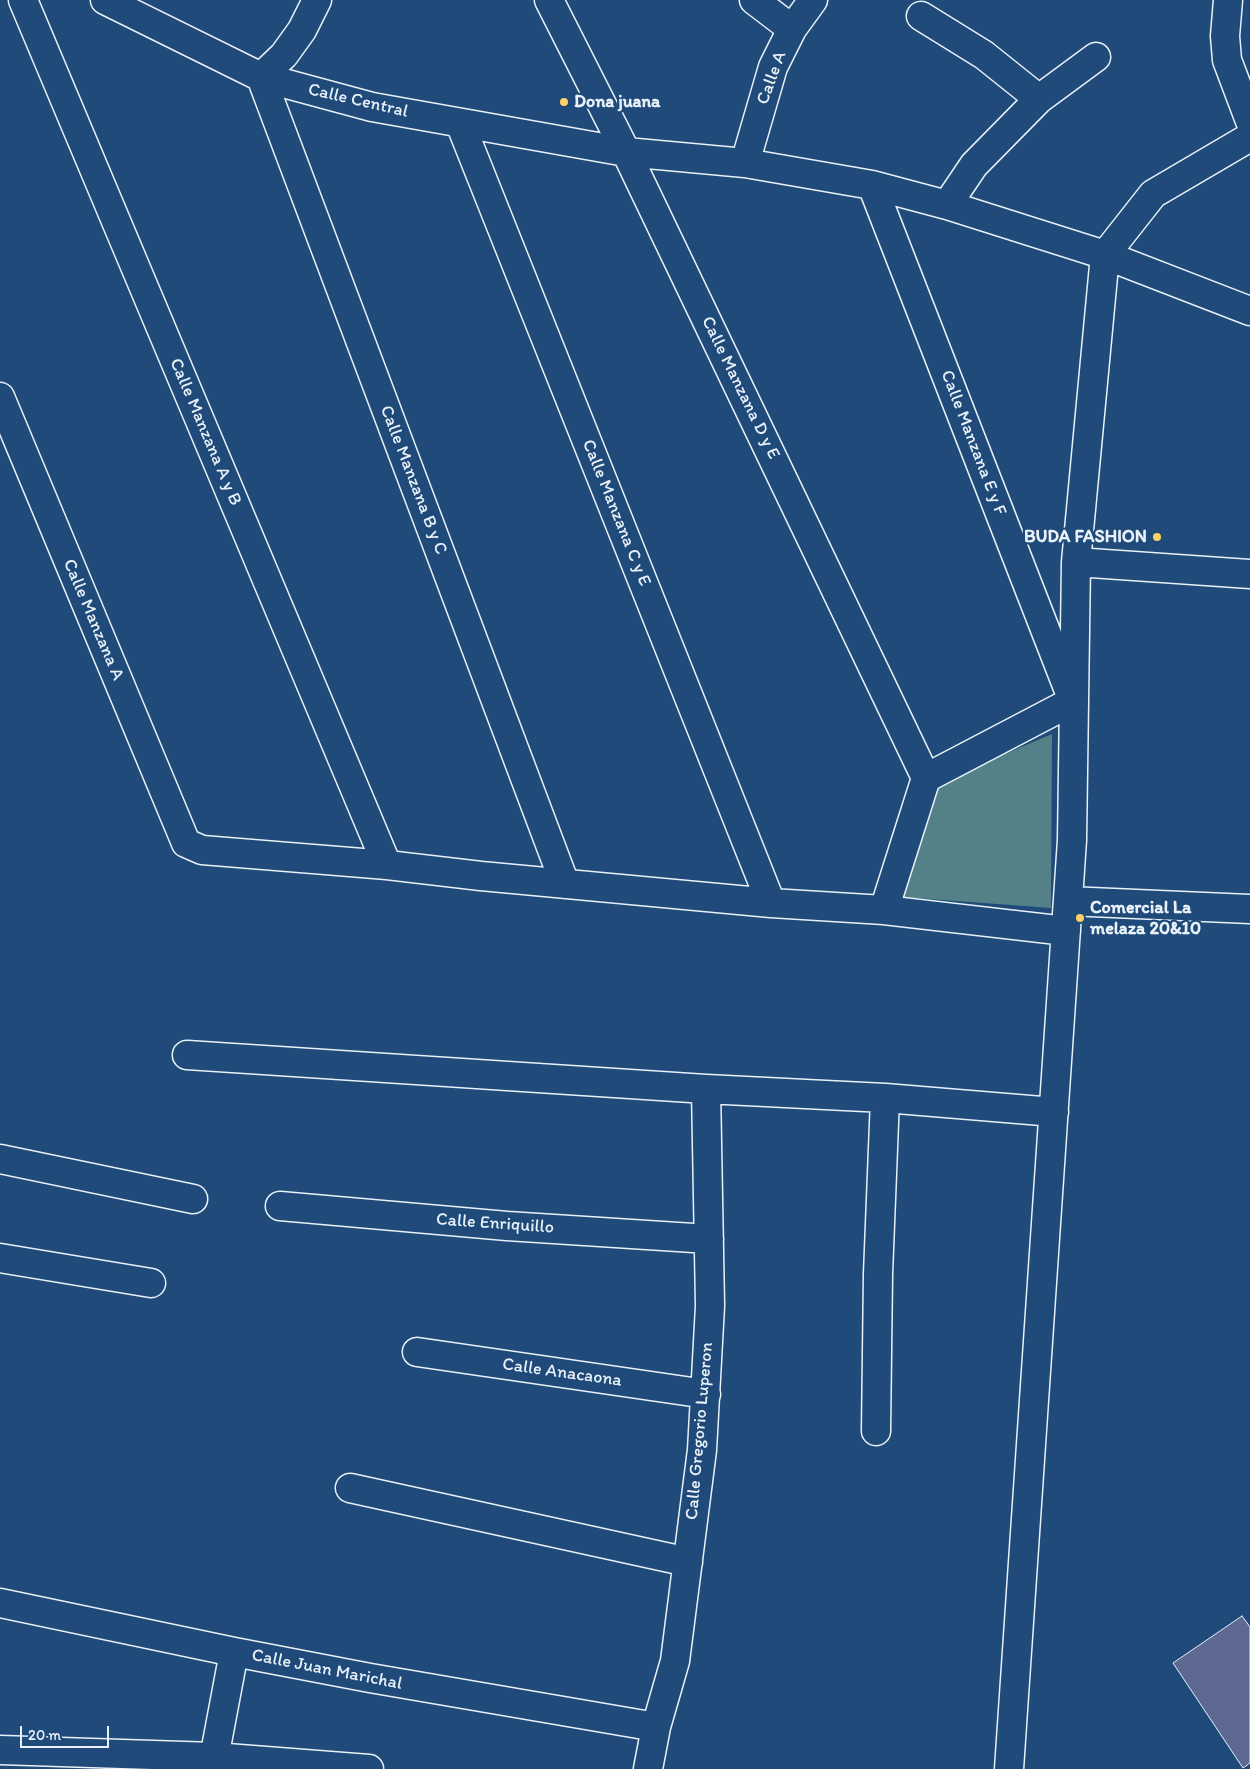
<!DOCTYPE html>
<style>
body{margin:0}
#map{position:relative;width:1250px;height:1769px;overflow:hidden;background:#1f4a7a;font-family:Itim,sans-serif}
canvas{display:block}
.scale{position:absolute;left:20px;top:1726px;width:89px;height:22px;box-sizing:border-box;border:2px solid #e8f1f8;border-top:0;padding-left:6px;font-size:15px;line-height:18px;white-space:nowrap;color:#e8f1f8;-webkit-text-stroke:4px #1f4a7a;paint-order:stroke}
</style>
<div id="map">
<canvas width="1250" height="1769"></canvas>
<div class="scale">20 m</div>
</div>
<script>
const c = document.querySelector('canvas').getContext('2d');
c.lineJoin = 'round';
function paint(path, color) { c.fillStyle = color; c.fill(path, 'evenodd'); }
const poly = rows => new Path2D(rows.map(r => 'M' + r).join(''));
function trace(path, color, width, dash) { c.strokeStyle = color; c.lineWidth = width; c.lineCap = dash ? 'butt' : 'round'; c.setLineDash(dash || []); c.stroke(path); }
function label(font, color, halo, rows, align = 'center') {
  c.font = font + ' Itim,sans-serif'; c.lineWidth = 4.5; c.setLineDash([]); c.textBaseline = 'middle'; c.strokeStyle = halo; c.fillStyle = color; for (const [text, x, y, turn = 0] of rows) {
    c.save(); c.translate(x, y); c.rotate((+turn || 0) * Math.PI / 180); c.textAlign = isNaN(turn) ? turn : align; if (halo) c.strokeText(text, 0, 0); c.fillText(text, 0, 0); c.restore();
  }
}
paint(poly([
 [1052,734,1051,908,902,897,939,782]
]), '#548088');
const building = poly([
 [1242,1616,1250,1627,1250,1763,1243,1768,1173,1663,1242,1616]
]);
paint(building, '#5d6893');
trace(building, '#e8f1f8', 1);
const street = poly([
 [23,0,387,865],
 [105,0,261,77,372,107,626,152,745,163,872,185,947,205,1105,255,1250,311],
 [317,0,302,30,284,55,261,77,565,884],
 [549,0,626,152,926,778],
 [754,0,792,29],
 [1228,0,1225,36,1227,60,1250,121],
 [921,16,984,55,1039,99],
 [460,123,771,903],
 [745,163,773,67,792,29,813,0],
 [872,185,1073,701,926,778,884,910],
 [947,205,974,165,1039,99,1096,57],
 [0,397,186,843,202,850,387,865,481,876,771,903,884,910,1066,931],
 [1076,562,1250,574],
 [1068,901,1250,909],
 [187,1055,706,1089,885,1098,1054,1112],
 [0,1159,193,1199],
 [280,1206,507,1226,709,1239],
 [0,1258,151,1283],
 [417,1352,706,1394],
 [876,1431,878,1274,885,1098],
 [350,1488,688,1562],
 [0,1603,234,1652,370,1678,656,1727],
 [0,1750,214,1757,369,1769],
 [212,1769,234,1652],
 [648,1769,656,1727,675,1661,702,1450,710,1306,706,1089],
 [1009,1769,1072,840,1076,562,1105,255,1153,194,1250,137]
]);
trace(street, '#e8f1f8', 31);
trace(street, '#1f4a7a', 28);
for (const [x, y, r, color] of [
 [564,102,5,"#ffd166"],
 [1157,537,5,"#ffd166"],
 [1080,918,5,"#ffd166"]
]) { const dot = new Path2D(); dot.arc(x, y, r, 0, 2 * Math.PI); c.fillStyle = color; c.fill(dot); trace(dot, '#1f4a7a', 2); }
label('18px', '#e8f1f8', '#1f4a7a', [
 ["Calle A",772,78,-70],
 ["Calle Central",358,101,13],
 ["Calle Manzana D y E",740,388,64],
 ["Calle Manzana A y B",205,432,67],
 ["Calle Manzana E y F",973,443,69],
 ["Calle Manzana B y C",413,480,69],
 ["Calle Manzana C y E",616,513,68],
 ["Calle Manzana A",93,620,67],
 ["Calle Enriquillo",495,1224,4],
 ["Calle Anacaona",562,1373,8],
 ["Calle Gregorio Luperon",700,1431,-85],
 ["Calle Juan Marichal",327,1670,11]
]);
label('bold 18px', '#e8f1f8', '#1f4a7a', [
 ["Dona juana",574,102],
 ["BUDA FASHION",1147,537,"right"],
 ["Comercial La",1090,908],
 ["melaza 20&10",1090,929]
], 'left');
</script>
